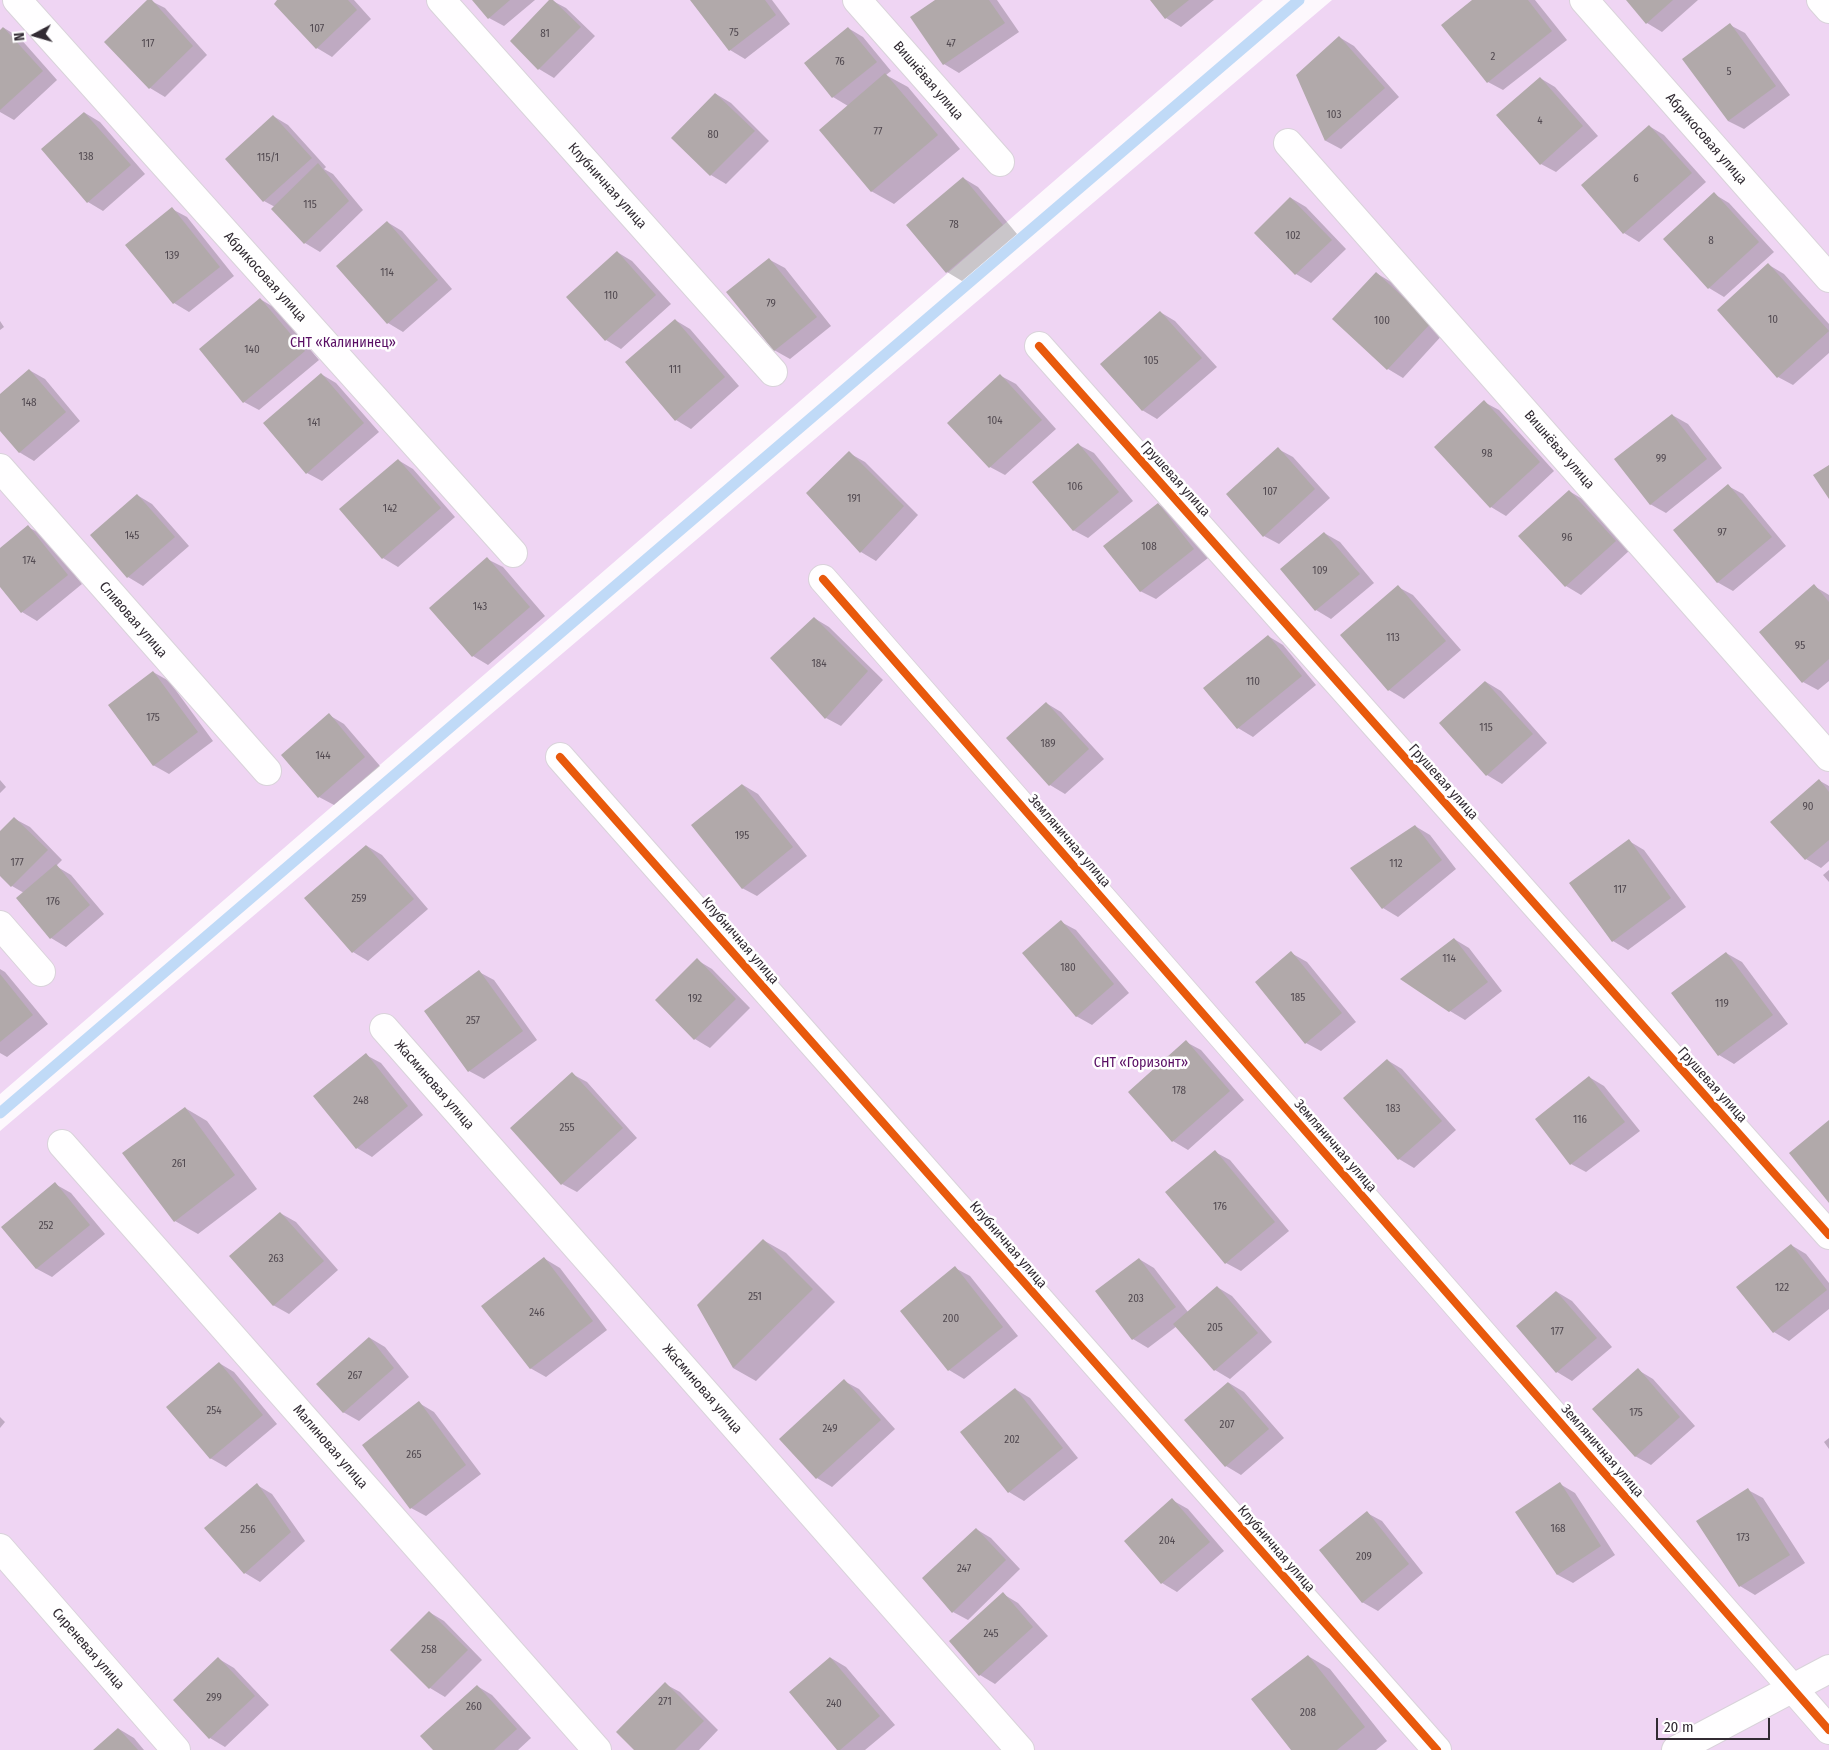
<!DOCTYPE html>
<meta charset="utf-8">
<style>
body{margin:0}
#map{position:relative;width:1829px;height:1750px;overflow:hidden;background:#fdf8fd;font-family:"Fira Sans Condensed",sans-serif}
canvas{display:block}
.north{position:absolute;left:10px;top:10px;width:50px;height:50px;-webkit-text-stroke:4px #fff;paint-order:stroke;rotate:264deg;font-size:14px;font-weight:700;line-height:20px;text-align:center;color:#322b33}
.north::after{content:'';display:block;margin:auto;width:18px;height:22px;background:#322b33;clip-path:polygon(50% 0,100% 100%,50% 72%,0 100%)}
.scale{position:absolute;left:1656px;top:1718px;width:114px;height:22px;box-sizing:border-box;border:2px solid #322b33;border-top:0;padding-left:6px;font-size:15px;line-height:18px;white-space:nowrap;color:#322b33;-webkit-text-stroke:4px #fff;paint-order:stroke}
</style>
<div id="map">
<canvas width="1829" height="1750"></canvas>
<div class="north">N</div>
<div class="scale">20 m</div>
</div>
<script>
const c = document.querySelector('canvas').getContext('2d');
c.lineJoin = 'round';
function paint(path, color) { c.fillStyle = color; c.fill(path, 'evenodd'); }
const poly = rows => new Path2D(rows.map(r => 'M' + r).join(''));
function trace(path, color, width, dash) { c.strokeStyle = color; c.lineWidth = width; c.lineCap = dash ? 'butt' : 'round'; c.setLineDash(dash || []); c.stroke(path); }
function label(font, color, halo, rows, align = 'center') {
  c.font = font + ' "Fira Sans Condensed",sans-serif'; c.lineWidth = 5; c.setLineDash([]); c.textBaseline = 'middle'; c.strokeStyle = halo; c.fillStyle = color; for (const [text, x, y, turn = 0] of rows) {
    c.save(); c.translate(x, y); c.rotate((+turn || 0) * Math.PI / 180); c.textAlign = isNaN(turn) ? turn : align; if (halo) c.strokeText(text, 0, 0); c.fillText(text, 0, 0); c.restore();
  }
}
paint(poly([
 [0,0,1263,0,0,1094],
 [1332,0,1829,0,1829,1750,0,1750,0,1131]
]), '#efd5f3');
paint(poly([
 [149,0,165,8,207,55,165,97,150,88,105,42],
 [279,0,354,0,371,19,332,57,317,48],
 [474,0,535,0,504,26,489,18],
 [551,0,566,8,595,36,554,78,539,69,511,41],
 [692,0,772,0,790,24,745,59,730,50],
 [937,0,997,0,1019,32,959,73,944,64,912,18],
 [1151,0,1214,0,1181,27,1166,18],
 [1474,0,1535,0,1567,40,1503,90,1488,82],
 [1627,0,1698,0,1662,32,1647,23],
 [1730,25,1745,33,1790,95,1744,129,1728,121],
 [4,28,19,37,57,80,14,120,0,112,0,31],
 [848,28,863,37,891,71,886,75,908,87,960,149,894,204,871,191,848,106,833,97],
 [1339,37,1354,46,1399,97,1341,149,1326,141,1297,75],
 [1540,78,1555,87,1598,136,1556,172,1541,164],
 [716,94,731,103,769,141,726,184,711,175,673,138],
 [85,113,100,122,145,174,103,211,88,202],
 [273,116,288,125,326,167,324,169,333,174,363,210,320,252,305,243,275,207,264,201],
 [1649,126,1664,135,1706,182,1639,242,1624,233],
 [963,178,978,187,1017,234,962,281,947,272],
 [1714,194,1729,203,1774,252,1724,297,1709,288],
 [1291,198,1306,207,1346,249,1311,283,1296,274,1255,233],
 [172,209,187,217,234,276,189,312,174,303],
 [387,222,402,231,452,289,403,332,388,323],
 [617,252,632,261,671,304,621,349,606,340],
 [770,260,785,268,831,326,790,359,774,350],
 [1769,265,1784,274,1829,324,1829,353,1793,385,1778,377],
 [1376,273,1391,282,1445,332,1403,378,1388,369,1334,319],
 [260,299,275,308,319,360,259,410,244,402],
 [1160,312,1175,321,1217,367,1157,419,1142,410],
 [675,320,690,329,739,386,691,429,676,420],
 [0,321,4,327,0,330],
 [29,370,45,379,80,421,34,461,19,452,0,429,0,395],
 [321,374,336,383,379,432,322,481,307,473],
 [1001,376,1016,384,1056,429,1005,475,990,467],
 [1484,402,1499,410,1554,471,1506,516,1491,507,1435,447],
 [1672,415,1688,424,1722,468,1666,513,1650,504],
 [1079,445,1094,453,1133,501,1088,538,1073,530],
 [1278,449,1293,457,1330,498,1279,544,1264,536],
 [849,453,865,462,918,515,876,561,861,552],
 [398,460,413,469,455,517,398,567,383,558],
 [1728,486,1743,494,1786,546,1733,591,1717,582],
 [1569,491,1584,500,1630,550,1581,595,1566,586,1520,536],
 [137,495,152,504,189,546,143,586,128,577],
 [1158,504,1173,513,1208,558,1156,599,1140,591],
 [28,527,43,535,82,584,37,621,22,612,0,585,0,550],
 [1324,533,1340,542,1374,583,1331,619,1316,610],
 [487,559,503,567,545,616,488,665,473,656,431,608],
 [1814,586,1829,595,1829,681,1818,690,1803,682],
 [1398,587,1413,595,1461,650,1404,699,1389,690,1342,635],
 [814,618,829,627,883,680,841,726,826,718],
 [1268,636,1283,645,1316,685,1253,737,1238,728,1205,688],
 [153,672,169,681,213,741,169,774,153,765],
 [1486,682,1501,691,1547,743,1502,784,1487,775,1440,723],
 [1046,703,1061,712,1104,759,1065,794,1050,785,1008,739],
 [329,715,344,724,380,766,334,805,319,797],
 [0,780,6,787,0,793],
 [1820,781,1829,786,1829,861,1821,868,1806,859],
 [743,785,758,794,807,856,757,896,742,888],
 [15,819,30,827,62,860,56,866,71,875,104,914,66,947,51,938,24,893,12,886,0,874,0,833],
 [1415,826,1430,835,1456,869,1398,917,1383,908],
 [1629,841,1644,850,1686,907,1628,950,1613,941],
 [367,846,382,855,428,909,368,961,353,952,306,898],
 [1829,870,1829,882,1823,875],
 [1061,922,1076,930,1129,993,1092,1025,1076,1016],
 [1454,939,1469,948,1502,991,1465,1020,1450,1011],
 [1291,953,1307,962,1356,1022,1321,1051,1306,1043],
 [1726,953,1742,962,1788,1024,1734,1064,1719,1055,1673,993],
 [697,960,712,969,750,1008,710,1048,695,1039,656,1000],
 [0,969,5,972,48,1024,7,1057,0,1053],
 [479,972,494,980,537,1040,484,1079,469,1071],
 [1186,1042,1201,1050,1244,1100,1188,1150,1173,1141],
 [366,1055,381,1063,423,1115,372,1157,357,1148,315,1096],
 [1387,1060,1402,1069,1456,1130,1414,1168,1399,1159],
 [572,1074,587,1082,637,1138,577,1192,562,1184],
 [1589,1077,1604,1086,1640,1131,1586,1172,1571,1164],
 [185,1108,207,1121,257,1189,198,1234,175,1221],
 [1215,1152,1230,1160,1289,1231,1241,1271,1226,1263],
 [55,1184,71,1193,105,1234,52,1277,37,1269,3,1227],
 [280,1213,296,1222,338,1270,289,1314,273,1305],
 [763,1240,786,1253,835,1302,756,1381,733,1368],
 [1791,1245,1806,1254,1829,1283,1829,1309,1789,1341,1774,1332],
 [545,1259,560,1268,607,1330,546,1377,530,1368],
 [1139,1259,1154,1268,1188,1312,1217,1287,1232,1296,1272,1342,1230,1379,1215,1370,1177,1326,1148,1348,1133,1339,1097,1292],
 [955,1268,970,1276,1018,1336,964,1379,949,1370],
 [1557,1292,1572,1301,1612,1347,1572,1381,1557,1372],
 [370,1338,385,1347,409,1377,359,1421,343,1412],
 [219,1363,234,1372,277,1424,226,1467,210,1458],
 [1638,1370,1653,1379,1695,1426,1651,1465,1635,1456],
 [844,1381,859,1389,895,1429,832,1487,817,1478],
 [1229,1383,1244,1392,1284,1438,1241,1475,1226,1466,1186,1420],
 [1015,1389,1030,1398,1078,1458,1024,1501,1009,1492],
 [419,1403,434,1412,481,1474,426,1516,411,1508],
 [0,1417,5,1422,0,1428],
 [1829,1438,1829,1449,1824,1442],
 [1560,1484,1575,1493,1615,1555,1573,1583,1558,1575],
 [257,1485,272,1494,305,1541,260,1582,245,1573],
 [1748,1490,1763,1498,1805,1563,1755,1595,1740,1586],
 [1172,1500,1188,1509,1224,1551,1177,1592,1162,1583,1125,1541],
 [1367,1513,1382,1521,1423,1573,1378,1611,1362,1602],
 [976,1529,991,1538,1020,1569,968,1620,953,1612],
 [1003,1594,1018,1603,1048,1636,995,1684,980,1675,951,1641],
 [429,1612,444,1621,482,1660,445,1697,430,1688,392,1650],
 [1308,1656,1330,1669,1387,1741,1376,1750,1293,1750],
 [831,1658,846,1667,895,1725,865,1750,839,1750],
 [219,1659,234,1668,269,1705,225,1747,210,1738],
 [665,1684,680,1692,718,1730,699,1750,636,1750],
 [477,1686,492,1695,531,1738,518,1750,435,1750],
 [119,1729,134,1738,144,1750,95,1750]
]), '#0003');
trace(poly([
 [0,1113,1299,0]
]), '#c0daf7', 11);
paint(poly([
 [147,0,152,0,193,46,149,89,104,42],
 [277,0,348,0,357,10,316,49,274,4],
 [472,0,510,0,488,19],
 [549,0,553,0,581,27,538,70,510,41],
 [690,0,765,0,776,15,729,51],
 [935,0,989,0,1005,23,943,65,910,17],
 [1150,0,1189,0,1165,19],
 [1472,0,1528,0,1552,31,1487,83,1441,25],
 [1626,0,1673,0,1646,24],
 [1730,23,1776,86,1728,121,1682,59],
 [3,27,43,71,0,110,0,30],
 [848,27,877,62,832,98,804,63],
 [1339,36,1385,88,1325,141,1296,75],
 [885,73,938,135,871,192,819,130],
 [1540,77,1583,126,1540,165,1496,115],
 [715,93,755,131,710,176,671,138],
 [84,112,131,165,87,203,41,149],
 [273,115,312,158,263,202,225,159],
 [1649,125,1692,173,1623,234,1581,185],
 [318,163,349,201,304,244,271,209],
 [963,177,1003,225,946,273,906,225],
 [1714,192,1759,242,1708,289,1663,239],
 [1290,197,1332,240,1295,275,1254,233],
 [172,207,220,267,173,304,125,245],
 [387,221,438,280,387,324,336,266],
 [617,251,656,295,605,341,566,297],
 [769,258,817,317,774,351,726,292],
 [1768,263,1829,331,1777,378,1717,310],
 [1376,272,1431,323,1387,370,1332,319],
 [260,298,305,351,243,403,199,349],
 [1160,311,1202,358,1142,411,1100,364],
 [675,319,725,377,675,421,625,362],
 [29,369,66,412,19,453,0,431,0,394],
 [321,373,364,423,306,474,263,423],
 [1000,374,1042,420,989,468,947,423],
 [1484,400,1540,462,1490,508,1434,447],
 [1672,414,1707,459,1650,505,1614,459],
 [1078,443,1119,492,1073,531,1032,482],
 [1278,447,1315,489,1263,537,1226,494],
 [849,451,904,506,860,553,806,493],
 [398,459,441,508,382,559,339,509],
 [1829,465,1829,499,1813,475],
 [1728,484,1772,537,1717,583,1673,530],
 [1569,490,1616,541,1565,587,1518,536],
 [137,494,175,537,127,578,90,535],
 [1158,503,1194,549,1140,592,1103,546],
 [28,525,68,575,21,613,0,587,0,548],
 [1324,532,1360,574,1315,611,1280,569],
 [487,557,530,607,472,657,429,608],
 [1814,584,1829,602,1829,659,1802,683,1759,632],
 [1398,585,1446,641,1388,691,1340,635],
 [814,617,868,671,825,719,770,658],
 [1268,635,1302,676,1237,729,1203,688],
 [153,671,198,732,153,766,108,705],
 [1485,681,1533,734,1486,776,1439,723],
 [1046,702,1089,749,1049,786,1006,738],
 [329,713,365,757,318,798,281,755],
 [1819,779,1829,792,1829,840,1805,860,1770,822],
 [742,784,793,847,742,889,691,825],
 [14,817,48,850,11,887,0,876,0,831],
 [1415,825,1442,860,1382,909,1350,868],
 [1629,839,1671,898,1612,942,1569,883],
 [366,845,414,899,352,953,304,898],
 [56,864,90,905,50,939,16,898],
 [1061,920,1114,984,1076,1017,1022,953],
 [1454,938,1488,982,1449,1012,1400,979],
 [1291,951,1342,1013,1305,1044,1255,982],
 [1726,952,1773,1015,1718,1056,1671,993],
 [697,958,736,999,694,1040,655,1000],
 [479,970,523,1031,468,1072,424,1011],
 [0,974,33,1015,0,1042],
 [1186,1040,1230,1091,1172,1142,1128,1092],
 [366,1053,408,1106,356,1149,313,1096],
 [1387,1059,1442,1121,1398,1160,1343,1098],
 [572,1072,623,1128,561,1185,510,1128],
 [1589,1076,1625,1122,1570,1165,1535,1119],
 [185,1107,235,1175,174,1222,122,1153],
 [1829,1120,1829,1203,1789,1153],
 [1215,1150,1275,1222,1225,1264,1165,1192],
 [55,1182,90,1225,36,1269,1,1227],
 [280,1212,324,1261,273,1306,229,1256],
 [763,1239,813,1289,733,1368,697,1305],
 [1791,1244,1827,1290,1773,1333,1736,1287],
 [544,1257,593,1321,530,1369,481,1306],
 [1139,1258,1176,1307,1132,1340,1095,1291],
 [955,1266,1003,1327,948,1371,900,1311],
 [1217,1286,1258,1333,1214,1371,1173,1324],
 [1556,1291,1597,1338,1556,1373,1516,1326],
 [369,1337,394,1368,343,1413,316,1384],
 [219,1362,263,1415,210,1459,166,1407],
 [1638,1368,1680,1417,1635,1457,1592,1409],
 [844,1379,881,1420,816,1479,779,1439],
 [1228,1382,1269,1429,1225,1467,1184,1420],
 [1015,1388,1063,1448,1008,1493,960,1432],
 [419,1401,466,1465,410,1509,362,1445],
 [1560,1482,1601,1546,1557,1575,1515,1512],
 [257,1483,291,1532,244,1574,204,1528],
 [1748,1488,1790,1555,1739,1587,1696,1521],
 [1172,1498,1210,1542,1161,1584,1124,1541],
 [1367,1511,1409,1564,1362,1603,1319,1550],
 [976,1528,1006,1560,952,1613,922,1578],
 [1003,1592,1033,1627,979,1676,949,1641],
 [429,1611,468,1650,429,1689,390,1650],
 [1308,1655,1365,1727,1337,1750,1291,1750,1251,1699],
 [218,1657,255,1696,209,1739,173,1700],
 [830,1657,880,1716,840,1750,837,1750,789,1692],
 [665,1682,704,1721,675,1750,634,1750,616,1732],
 [477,1685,517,1729,494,1750,433,1750,420,1736],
 [118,1728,138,1750,93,1750]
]), '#b1a9aa');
const street = poly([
 [17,0,513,553],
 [441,0,773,372],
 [857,0,1000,162],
 [1584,0,1829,278],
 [1288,143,1829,757],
 [1039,346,1829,1235],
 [0,468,267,771],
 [823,579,1829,1730],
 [560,757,1437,1750],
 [0,925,41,972],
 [384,1028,1020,1750],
 [62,1144,597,1750],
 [0,1548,176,1750],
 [1676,1750,1829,1669]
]);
const secondary = poly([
 [1821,0,1829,9]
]);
trace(street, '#d9d3da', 30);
trace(secondary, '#d9d3da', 30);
trace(street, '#fffeff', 28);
trace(secondary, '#fffeff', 28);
trace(poly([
 [1039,346,1829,1235],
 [823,579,1829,1730],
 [560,757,1437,1750]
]), '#e8590c', 8);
label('11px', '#524a51', null, [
 ["107",317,29],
 ["75",734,33],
 ["81",545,34],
 ["117",148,44],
 ["47",951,44],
 ["2",1493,57],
 ["76",840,62],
 ["5",1729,72],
 ["103",1334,115],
 ["4",1540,121],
 ["77",878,132],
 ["80",713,135],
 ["138",86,157],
 ["115/1",268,158],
 ["6",1636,179],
 ["115",310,205],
 ["78",954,225],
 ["102",1293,236],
 ["8",1711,241],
 ["139",172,256],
 ["114",387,273],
 ["110",611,296],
 ["79",771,304],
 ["10",1773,320],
 ["100",1382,321],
 ["140",252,350],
 ["105",1151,361],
 ["111",675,370],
 ["148",29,403],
 ["104",995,421],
 ["141",314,423],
 ["98",1487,454],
 ["99",1661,459],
 ["106",1075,487],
 ["107",1270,492],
 ["191",854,499],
 ["142",390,509],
 ["97",1722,533],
 ["145",132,536],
 ["96",1567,538],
 ["108",1149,547],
 ["174",29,561],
 ["109",1320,571],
 ["143",480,607],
 ["113",1393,638],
 ["95",1800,646],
 ["184",819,664],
 ["110",1253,682],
 ["175",153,718],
 ["115",1486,728],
 ["189",1048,744],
 ["144",323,756],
 ["90",1808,807],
 ["195",742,836],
 ["177",17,863],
 ["112",1396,864],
 ["117",1620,890],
 ["259",359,899],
 ["176",53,902],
 ["114",1449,959],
 ["180",1068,968],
 ["185",1298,998],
 ["192",695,999],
 ["119",1722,1004],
 ["257",473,1021],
 ["178",1179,1091],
 ["248",361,1101],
 ["183",1393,1109],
 ["116",1580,1120],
 ["255",567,1128],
 ["261",179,1164],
 ["176",1220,1207],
 ["252",46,1226],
 ["263",276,1259],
 ["122",1782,1288],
 ["251",755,1297],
 ["203",1136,1299],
 ["246",537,1313],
 ["200",951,1319],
 ["205",1215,1328],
 ["177",1557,1332],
 ["267",355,1376],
 ["254",214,1411],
 ["175",1636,1413],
 ["207",1227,1425],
 ["249",830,1429],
 ["202",1012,1440],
 ["265",414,1455],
 ["168",1558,1529],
 ["256",248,1530],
 ["173",1743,1538],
 ["204",1167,1541],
 ["209",1364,1557],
 ["247",964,1569],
 ["245",991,1634],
 ["258",429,1650],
 ["299",214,1698],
 ["271",665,1702],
 ["240",834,1704],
 ["260",474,1707],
 ["208",1308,1713]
]);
label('14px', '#322b33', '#fff', [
 ["Вишнёвая улица",928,81,49],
 ["Абрикосовая улица",1706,139,49],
 ["Клубничная улица",607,186,48],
 ["Абрикосовая улица",265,277,48],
 ["Вишнёвая улица",1559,450,49],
 ["Грушевая улица",1175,479,48],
 ["Сливовая улица",133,620,49],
 ["Грушевая улица",1443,782,48],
 ["Земляничная улица",1069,841,49],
 ["Клубничная улица",740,941,49],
 ["Жасминовая улица",434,1085,49],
 ["Грушевая улица",1712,1085,48],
 ["Земляничная улица",1335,1146,49],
 ["Клубничная улица",1008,1245,49],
 ["Жасминовая улица",702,1389,49],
 ["Малиновая улица",330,1447,49],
 ["Земляничная улица",1602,1451,49],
 ["Клубничная улица",1276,1549,49],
 ["Сиреневая улица",88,1649,49]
]);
label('14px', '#590e64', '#fff', [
 ["СНТ «Калининец»",343,343],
 ["СНТ «Горизонт»",1141,1063]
]);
</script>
